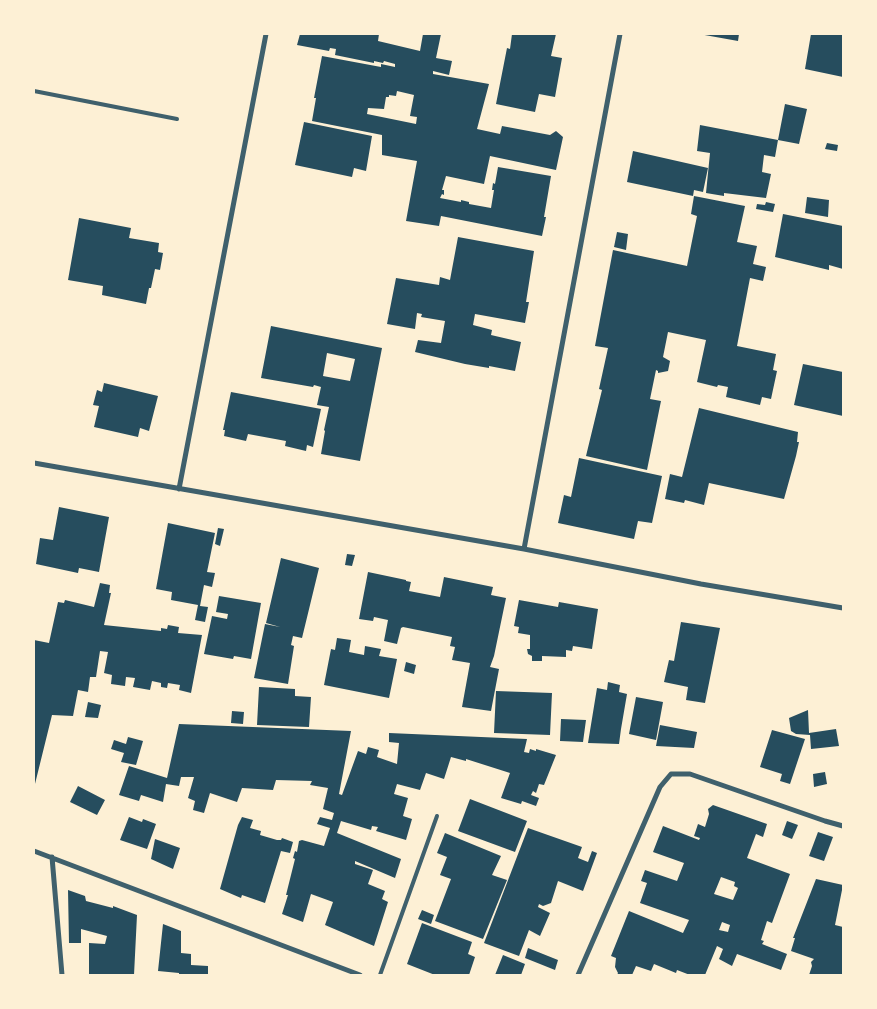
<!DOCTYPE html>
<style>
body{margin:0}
#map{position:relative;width:877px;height:1009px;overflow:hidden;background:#fdf0d5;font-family:Inter,sans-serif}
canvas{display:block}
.frame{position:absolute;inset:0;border:35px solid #fdf0d5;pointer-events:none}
</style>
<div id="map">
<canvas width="877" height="1009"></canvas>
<div class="frame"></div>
</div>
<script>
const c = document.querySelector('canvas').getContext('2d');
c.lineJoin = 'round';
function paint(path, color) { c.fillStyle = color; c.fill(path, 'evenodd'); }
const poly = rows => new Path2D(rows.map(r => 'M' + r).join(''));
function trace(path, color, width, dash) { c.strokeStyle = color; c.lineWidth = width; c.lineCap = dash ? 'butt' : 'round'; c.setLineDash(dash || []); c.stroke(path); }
paint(poly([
 [300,34,379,34,378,41,420,51,423,34,441,34,436,58,452,61,449,75,433,71,433,74,489,84,477,129,500,134,502,126,550,135,556,131,563,137,556,170,490,156,484,184,446,176,442,190,444,190,444,195,442,194,440,198,461,202,461,200,469,202,469,204,491,208,494,190,492,190,493,183,495,184,498,167,551,176,544,217,546,217,542,236,441,216,439,226,406,221,417,161,382,155,382,135,312,121,316,98,314,98,322,56,381,67,381,64,395,67,395,64,384,61,383,63,374,61,374,63,335,55,336,49,330,48,329,51,297,45],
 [397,91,414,95,410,116,417,117,416,124,367,114,368,108,384,109,386,97,389,97,389,95,396,96],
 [512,34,556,34,551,56,562,58,555,97,539,94,535,112,496,104,507,48,510,49],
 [699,34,739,34,738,41],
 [811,34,843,34,843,77,805,69],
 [785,104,807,109,799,144,778,140],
 [304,122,372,136,366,171,354,168,352,177,295,165],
 [700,125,778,140,775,157,764,155,762,172,771,174,766,198,724,193,724,196,706,193,710,153,697,151],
 [827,143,838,145,837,151,825,149],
 [633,151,708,168,703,192,694,190,693,196,627,182],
 [694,196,745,206,737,242,757,246,753,264,766,267,763,281,750,278,737,346,776,354,773,370,777,371,771,399,762,397,760,405,726,397,728,387,718,385,717,387,697,382,706,340,668,332,663,357,670,361,668,371,658,373,658,371,656,370,650,399,661,401,647,470,586,456,602,390,599,389,608,348,595,346,613,250,687,266,697,216,691,214],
 [807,197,829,200,828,217,805,213],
 [766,202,775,204,773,212,756,209,757,204,765,205],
 [783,214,843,226,843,269,829,265,829,270,775,257],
 [79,218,131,228,129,238,159,243,158,252,163,253,160,270,155,269,151,288,149,288,146,304,102,295,103,286,68,280],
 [617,232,628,234,626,250,614,247],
 [458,237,534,251,526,302,529,302,525,323,475,314,473,325,492,330,491,335,521,342,515,371,489,366,489,368,465,364,415,352,418,340,441,343,445,321,421,317,422,314,417,313,415,329,387,324,396,278,439,285,440,277,450,280],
 [271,326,382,348,360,461,321,454,325,431,324,430,329,407,317,405,321,387,314,385,313,387,261,378],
 [327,353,355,359,350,381,323,376],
 [803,364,843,372,843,416,794,405],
 [104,383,158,396,149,431,140,428,138,437,94,427,99,406,93,405,97,390,102,392],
 [231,392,321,409,313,447,307,445,306,451,285,446,286,441,248,434,246,441,224,436,225,430,223,430],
 [699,408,798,432,797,442,799,442,796,456,784,499,709,483,704,505,685,500,684,503,665,499,670,474,682,477],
 [579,458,662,476,652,523,638,521,634,539,558,523,564,495,571,497],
 [59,507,109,517,99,572,79,568,78,573,36,564,40,538,53,540],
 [168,523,215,533,207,572,215,573,212,587,204,585,200,606,208,607,205,622,195,620,198,605,171,600,172,592,156,589],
 [218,528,224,529,220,546,215,544],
 [347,554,355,555,352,566,345,565],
 [281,558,319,568,302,638,293,636,291,645,294,646,288,684,254,678,265,624,280,627,266,623],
 [368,572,406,580,406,581,411,582,409,591,440,597,444,577,493,587,491,595,506,598,494,656,490,667,499,669,491,711,462,707,470,663,452,660,455,647,450,646,452,637,403,627,401,628,397,644,384,641,388,620,374,617,373,621,359,619],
 [100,583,110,585,109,593,111,593,104,625,161,631,161,628,167,629,168,625,179,627,178,633,202,635,191,693,179,690,180,685,168,683,167,688,161,687,161,683,152,681,150,690,133,687,135,678,126,677,125,686,111,684,112,675,104,673,108,652,100,651,96,677,90,677,88,692,78,690,73,716,52,715,34,788,34,640,49,643,58,602,64,603,65,600,94,607],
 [219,596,261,603,251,659,234,656,233,659,204,654,212,616,227,619,228,614,216,612],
 [519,600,558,607,559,602,598,609,592,649,573,646,572,651,566,650,566,657,542,656,542,661,532,661,532,656,528,654,527,649,530,649,530,635,518,633,519,627,514,626],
 [681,622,720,628,705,703,686,700,688,687,664,682,669,660,674,661],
 [337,638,351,640,349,652,364,655,365,646,381,649,379,656,397,659,389,698,324,685,331,649,335,650],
 [406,662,416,665,414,674,404,671],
 [608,682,620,685,619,692,627,694,621,729,619,744,588,743,597,688,607,690],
 [259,687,295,689,295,696,311,697,309,727,257,725],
 [496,691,552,693,550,735,494,733],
 [636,697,663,702,656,740,629,734],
 [88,702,101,705,98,718,85,717],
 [808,710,809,733,836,729,839,746,811,749,810,735,796,734,791,731,789,718],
 [232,711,244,712,243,724,231,723],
 [561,719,586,720,583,742,560,741],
 [179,724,351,731,339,794,342,795,358,751,366,754,368,747,379,750,377,757,397,764,399,743,389,742,389,733,527,739,524,752,529,753,530,749,536,751,536,749,556,755,544,785,539,784,536,793,533,791,531,795,539,798,536,806,522,801,521,804,501,798,510,773,466,759,466,761,451,757,444,779,426,773,420,790,397,784,394,794,408,798,403,816,412,819,406,840,376,831,378,827,372,826,371,830,341,821,337,833,401,859,395,878,355,861,355,864,373,870,368,884,385,891,382,899,388,902,374,946,325,925,333,902,311,894,303,922,282,914,288,895,286,895,295,859,293,858,295,851,297,852,299,841,302,840,324,846,330,828,317,824,320,817,332,820,334,813,323,809,328,788,310,785,312,781,276,780,273,790,242,788,237,802,210,793,204,813,193,810,195,801,188,798,194,777,181,777,179,786,166,784,163,802,141,795,139,801,119,795,129,766,167,778],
 [660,725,697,732,694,748,656,746],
 [772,730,805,739,790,784,780,781,782,774,760,767],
 [128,737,143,741,136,765,121,762,124,753,111,749,114,740,126,744],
 [825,772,827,784,814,787,813,774],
 [78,786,105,800,97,815,70,802],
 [470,799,527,821,515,852,458,831],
 [713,805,767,824,763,837,756,834,747,858,790,874,772,923,767,921,761,940,764,941,762,944,787,954,781,970,737,954,732,966,719,959,723,949,717,946,705,975,690,975,677,970,676,973,654,964,651,971,636,966,632,975,617,975,618,973,615,967,616,958,611,956,629,911,683,933,689,920,640,903,647,883,641,881,645,870,677,881,684,863,653,852,663,826,699,840,700,838,694,836,698,824,705,827,709,814,708,809],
 [721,877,735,882,734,886,738,888,733,900,714,894],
 [722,922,730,925,728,932,719,930],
 [129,817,142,822,143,819,156,824,147,849,120,840],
 [242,817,253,820,250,828,261,831,260,835,277,840,281,840,282,838,293,842,290,853,281,851,265,903,242,895,241,898,220,889,238,825],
 [787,821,798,825,792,839,782,835],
 [528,828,582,847,578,858,588,862,592,851,597,853,583,891,558,881,551,903,543,906,539,904,538,907,550,913,540,936,529,930,519,956,484,943],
 [818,832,833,837,824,861,809,856],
 [445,833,501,856,492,875,507,880,483,939,435,921,451,879,440,875,447,857,437,853],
 [155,839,180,848,173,869,151,859],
 [816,879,843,885,835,925,843,927,843,975,809,975,812,966,811,962,814,959,791,951,795,938,793,938],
 [68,890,85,896,86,901,113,908,113,906,137,915,134,975,89,975,89,943,105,944,107,936,81,929,81,943,69,943],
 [422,910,434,915,431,924,418,919],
 [422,923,472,942,468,954,475,957,469,975,461,974,460,975,435,975,407,964],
 [163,924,181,931,181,953,191,954,191,965,208,966,208,975,179,975,179,973,158,971],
 [528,948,558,960,555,970,525,958],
 [503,955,525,964,521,975,495,975]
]), '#264d5e');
trace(poly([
 [34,91,177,119],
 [380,975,437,816]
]), '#3f606c', 4);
trace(poly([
 [34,463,524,549,701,584,843,608],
 [179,489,266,34],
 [524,549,620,34],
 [34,851,360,975],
 [52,857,62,975],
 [578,975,660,787,671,774,690,774,825,821,843,826]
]), '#3f606c', 5);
</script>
